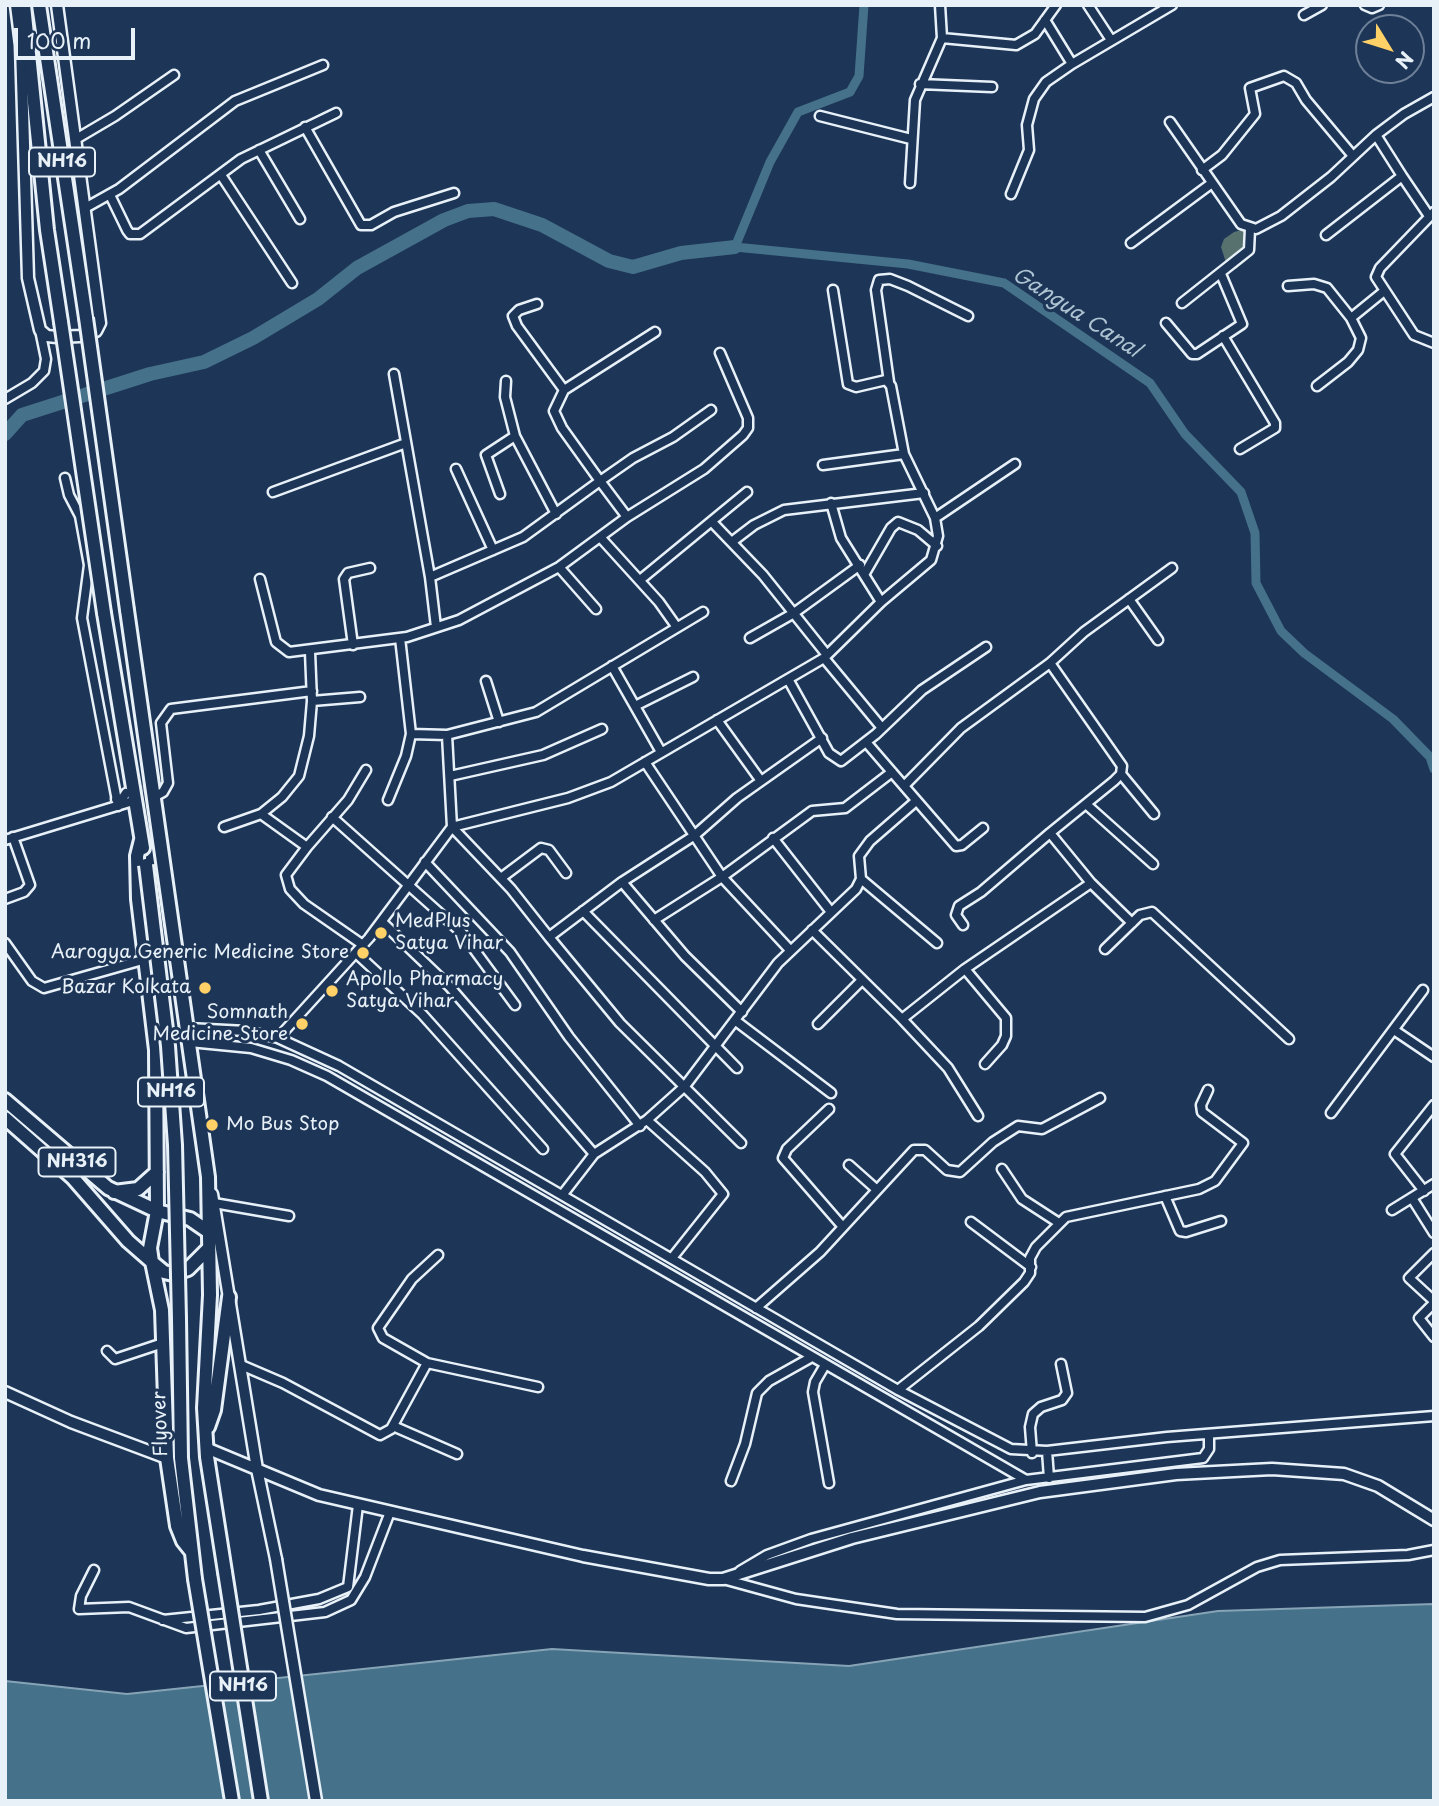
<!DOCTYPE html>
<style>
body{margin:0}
#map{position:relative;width:1439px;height:1806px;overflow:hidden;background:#1d3557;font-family:"Playpen Sans",sans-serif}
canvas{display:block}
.frame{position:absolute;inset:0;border:7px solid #e8f1f8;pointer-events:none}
.north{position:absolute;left:1355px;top:14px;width:70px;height:70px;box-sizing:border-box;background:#1d3557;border:2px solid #6e8097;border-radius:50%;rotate:128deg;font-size:19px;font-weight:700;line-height:28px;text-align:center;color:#e8f1f8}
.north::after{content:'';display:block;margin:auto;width:24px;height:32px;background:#ffd166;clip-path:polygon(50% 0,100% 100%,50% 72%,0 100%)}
.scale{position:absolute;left:14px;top:28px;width:121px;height:32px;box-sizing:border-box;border:4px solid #e8f1f8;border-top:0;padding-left:9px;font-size:21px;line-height:24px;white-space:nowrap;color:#e8f1f8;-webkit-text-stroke:5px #1d3557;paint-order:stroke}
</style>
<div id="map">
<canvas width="1439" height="1806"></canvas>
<div class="frame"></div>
<div class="north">N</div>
<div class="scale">100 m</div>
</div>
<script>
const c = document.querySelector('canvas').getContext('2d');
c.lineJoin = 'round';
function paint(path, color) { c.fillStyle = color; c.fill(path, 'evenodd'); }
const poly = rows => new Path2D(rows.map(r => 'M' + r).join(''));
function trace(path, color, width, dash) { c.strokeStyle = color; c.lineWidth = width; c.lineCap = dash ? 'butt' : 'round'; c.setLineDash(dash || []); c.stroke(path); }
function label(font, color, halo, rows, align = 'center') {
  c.font = font + ' "Playpen Sans",sans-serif'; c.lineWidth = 6; c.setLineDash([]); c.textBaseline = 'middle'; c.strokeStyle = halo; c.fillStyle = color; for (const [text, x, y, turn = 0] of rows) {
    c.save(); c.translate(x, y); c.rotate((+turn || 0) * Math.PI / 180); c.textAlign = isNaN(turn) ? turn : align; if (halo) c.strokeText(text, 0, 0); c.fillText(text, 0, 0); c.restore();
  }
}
paint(poly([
 [1260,225,1263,230,1255,236,1248,259,1236,269,1228,269,1221,247,1224,239,1234,232]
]), '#57716e');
const water = poly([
 [1434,1604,1434,1801,5,1801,5,1681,127,1694,552,1649,849,1666,1218,1611,1434,1604]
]);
paint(water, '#45718a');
trace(water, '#86a4b6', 2);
trace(poly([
 [864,5,859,76,850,92,798,112,770,162,735,247,908,264,1004,283,1150,383,1185,434,1241,492,1255,533,1256,583,1281,631,1304,653,1393,719,1430,757,1434,769]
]), '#45718a', 9);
trace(poly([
 [5,434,22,415,150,374,204,362,253,338,318,299,357,268,444,220,468,211,494,209,542,225,609,261,633,267,681,253,735,247]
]), '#45718a', 14);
trace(poly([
 [129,792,160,785]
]), '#3b516f', 8, [8, 4]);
const minor = poly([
 [940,5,942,38,1016,45,1035,34,1056,5],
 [1088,5,1111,40],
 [1365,5,1372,8,1379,5],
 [1304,15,1322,5],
 [1072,64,1172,5],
 [920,84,992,87],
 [820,116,911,139],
 [1170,122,1241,224,1256,229,1281,216,1331,177,1376,135,1404,114,1434,97],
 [305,127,361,225,371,225,394,212,454,193],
 [1376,135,1402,176],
 [76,139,115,116,174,75],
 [259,150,300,219],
 [1202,170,1222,155,1255,114,1250,88,1284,76,1296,83,1306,100,1353,156],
 [221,175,292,283],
 [910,183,915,100,942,38],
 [1011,194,1029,150,1027,125,1034,99,1046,82,1072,64,1045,20],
 [110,195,127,230,130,234,140,234,241,159,336,113],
 [85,208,119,189,235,101,323,65],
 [1434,212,1380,268,1376,277,1414,335,1434,343],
 [1326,235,1402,176,1429,216],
 [1131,243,1212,183],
 [1288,286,1314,284,1327,288,1351,318,1361,338,1358,350,1348,362,1317,386],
 [1182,303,1249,250,1250,229],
 [537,304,519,310,513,316,517,326,564,390],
 [1351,318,1383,292],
 [1166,323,1192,354,1197,354,1242,324,1221,274],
 [655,332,564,390,554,411,562,428,600,481,633,458,673,437,711,410],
 [1223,336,1275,423,1275,428,1240,449],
 [394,374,430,577],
 [506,381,505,397,515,436,556,514],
 [889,382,876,290,879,280,890,279,908,286,968,316],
 [5,399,32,383,44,371,46,359,40,330],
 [823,465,904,454],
 [456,469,493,550],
 [65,478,69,495,80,516,89,565,82,618,118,806],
 [273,492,406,443],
 [500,494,486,455,515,436],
 [831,503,841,538,881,602],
 [935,518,1015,464],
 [712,522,763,575,827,655],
 [600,537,659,602,676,626],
 [733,541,754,525,784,510,924,493],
 [559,567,596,609],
 [865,573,891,528,898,522,918,530,937,546],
 [260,579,276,642,289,652,407,637,459,620,559,567,627,517,704,469,743,435,748,428,748,418,720,353],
 [640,580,747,492],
 [1129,599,1158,640],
 [436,627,430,577,523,537,600,481,627,517],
 [750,638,794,613,860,565],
 [353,645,344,579,348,573,370,568],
 [824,658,882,728],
 [612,666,661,752],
 [788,679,829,753,841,761,876,734,922,690,986,647],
 [486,681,499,722],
 [312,701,360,697],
 [635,706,693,677],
 [717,720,761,781],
 [411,734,447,735,536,712,703,612],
 [447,735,452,827,511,889,549,937],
 [866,742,904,786],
 [645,762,722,877,790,950],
 [1121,774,1154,814],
 [450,776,543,755,602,729],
 [154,797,163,792,168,783,161,723,171,709,312,691],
 [116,799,122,799,126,793],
 [388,800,406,756,411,734,400,638],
 [1087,805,1153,864],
 [261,814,307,847,286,875,290,889,304,904,363,945],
 [332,817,462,933,515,1005],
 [224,827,261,814,282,797,299,776,309,736,312,701,310,652],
 [983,828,962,845,956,846,904,786,961,728,1050,663,1084,632,1172,568],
 [773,838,831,912],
 [5,840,133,801],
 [307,847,348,800,366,770],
 [425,862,510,952,569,1037,640,1126],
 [501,878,541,848,549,850,566,873],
 [861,879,937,943],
 [622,882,695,835,737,798,822,738],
 [1091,883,1132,923],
 [5,899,24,892,30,885,13,837],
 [583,911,737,1068],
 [654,920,722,877,812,811,845,808,892,772],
 [382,922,449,986,594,1154],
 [963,925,956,915,959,906,981,892,1050,833],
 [812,930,902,1019,965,969,1091,883,1050,833,1114,781,1121,774,1122,766,1050,663],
 [5,943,32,981,44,988,146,959],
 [1105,949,1140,915,1152,912,1289,1039],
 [356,953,422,1014,543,1149],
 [965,969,1006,1018,1006,1036,1002,1045,985,1064],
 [902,1019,948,1068,978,1116],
 [736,1021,831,1093],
 [818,1024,862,980],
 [188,1028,246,1031,278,1038,339,1066,898,1390,1011,1449,1047,1451,1167,1437,1434,1416],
 [1394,1030,1434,1057],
 [278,1038,369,938,452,827,568,798,611,782,824,658,881,602,931,560,938,536,935,518,904,454,891,386,886,380,856,387,848,384,833,290],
 [190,1042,251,1048,291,1060,327,1076,1026,1480,1203,1458,1209,1449,1209,1434],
 [829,1109,787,1149,783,1158,843,1227],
 [1331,1113,1423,990],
 [647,1120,705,1172,723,1194,672,1258],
 [741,1143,620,1023,549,937,622,882,685,956,742,1012],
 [849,1165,876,1189],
 [1002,1169,1022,1199,1059,1223],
 [1424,1191,1395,1154,1434,1105],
 [563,1194,594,1154,647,1120,685,1086,778,963,856,889,861,879,859,856,870,841,916,801],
 [1165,1196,1180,1231,1186,1232,1221,1221],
 [1412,1198,1434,1233],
 [214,1203,289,1216],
 [1392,1210,1434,1184],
 [971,1222,1031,1267],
 [1434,1253,1409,1278,1434,1301],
 [1434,1303,1419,1318,1434,1337],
 [756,1308,820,1252,914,1150,925,1150,947,1170,960,1172,993,1142,1018,1126,1042,1129,1100,1098],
 [107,1351,115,1359,163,1343],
 [427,1363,383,1338,378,1328,412,1279,438,1255],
 [241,1365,283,1383,380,1435,391,1429,427,1363,538,1387],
 [825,1365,815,1382,813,1392,829,1483],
 [898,1390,979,1326,1024,1282,1030,1273,1030,1258,1036,1247,1066,1217,1199,1189,1215,1181,1243,1143,1202,1112,1201,1105,1208,1090],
 [393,1426,457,1454],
 [1047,1451,1049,1478],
 [1032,1453,1030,1427,1033,1414,1041,1407,1062,1400,1067,1393,1061,1364],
 [731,1481,745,1444,757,1393,769,1381,810,1358],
 [94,1570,81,1596,79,1609,129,1607,186,1628,325,1612,351,1600,365,1577,390,1512],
 [740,1571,767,1555,811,1539,1026,1480],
 [723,1579,796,1599,897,1614,1145,1617,1188,1605,1257,1567,1280,1560,1408,1555,1434,1550],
 [163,1620,259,1610,319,1599,348,1587,358,1505]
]);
const tertiary = poly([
 [16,5,21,45,28,278,40,330,47,336,57,337,80,336,96,331,100,323,57,5],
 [212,1194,257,1469,276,1559],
 [5,1392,71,1422,167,1458],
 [206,1448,319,1495,583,1556,709,1579,723,1579,852,1538,1040,1492,1176,1474,1272,1469,1344,1474,1378,1486,1434,1520]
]);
const trunk = poly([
 [24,5,47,230,61,322],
 [39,5,86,318],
 [127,610,208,1177,210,1295,204,1408,207,1457,225,1572],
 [104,613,143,848],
 [5,1100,108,1188,157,1211,156,1050,138,899,137,856,141,840],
 [5,1118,73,1178,128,1241,152,1262,162,1310,167,1458,177,1526,183,1541,191,1551],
 [114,1192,138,1189,157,1172],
 [206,1230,190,1219,157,1211,150,1248,152,1262,164,1272,173,1274,188,1269,207,1250],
 [179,1319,181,1458,195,1579],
 [208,1427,214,1410,229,1297]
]);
trace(minor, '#e8f1f8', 13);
trace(tertiary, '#e8f1f8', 15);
trace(trunk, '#e8f1f8', 18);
trace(minor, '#1d3557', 8);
trace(tertiary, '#1d3557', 10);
trace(trunk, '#1d3557', 12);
const tertiaryBridge = poly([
 [276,1559,316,1801]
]);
const trunkBridge = poly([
 [86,318,127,610],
 [61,322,104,613],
 [146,865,168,1046,175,1145,179,1319],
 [225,1572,261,1801],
 [195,1579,232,1801]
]);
trace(tertiaryBridge, '#e8f1f8', 15, []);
trace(trunkBridge, '#e8f1f8', 18, []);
trace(tertiaryBridge, '#1d3557', 10);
trace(trunkBridge, '#1d3557', 12);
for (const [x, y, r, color] of [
 [381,933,7,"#ffd166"],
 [363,953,7,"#ffd166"],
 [205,988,7,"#ffd166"],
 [332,991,7,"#ffd166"],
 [302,1024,7,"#ffd166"],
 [212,1125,7,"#ffd166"]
]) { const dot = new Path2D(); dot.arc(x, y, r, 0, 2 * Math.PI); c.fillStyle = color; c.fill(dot); trace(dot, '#1d3557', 2.5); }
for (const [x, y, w] of [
 [62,162,66],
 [171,1092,66],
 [77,1162,77],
 [243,1686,66]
]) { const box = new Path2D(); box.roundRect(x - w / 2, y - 14.5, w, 29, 5); c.fillStyle = '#1d3557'; c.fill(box); trace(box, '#e8f1f8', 2); }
label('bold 18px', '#e8f1f8', null, [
 ["NH16",62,162],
 ["NH16",171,1092],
 ["NH316",77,1162],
 ["NH16",243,1686]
]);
label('19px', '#e8f1f8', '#1d3557', [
 ["MedPlus",395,922],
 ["Satya Vihar",395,944],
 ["Aarogya Generic Medicine Store",349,953,"right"],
 ["Apollo Pharmacy",346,980],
 ["Satya Vihar",346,1002],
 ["Bazar Kolkata",191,988,"right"],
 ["Somnath",288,1013,"right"],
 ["Medicine Store",288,1035,"right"],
 ["Mo Bus Stop",226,1125]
], 'left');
label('19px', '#e8f1f8', '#1d3557', [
 ["Flyover",161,1424,-92]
]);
label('italic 21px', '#afc4d2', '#1d3557', [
 ["Gangua Canal",1076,313,33]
]);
</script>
